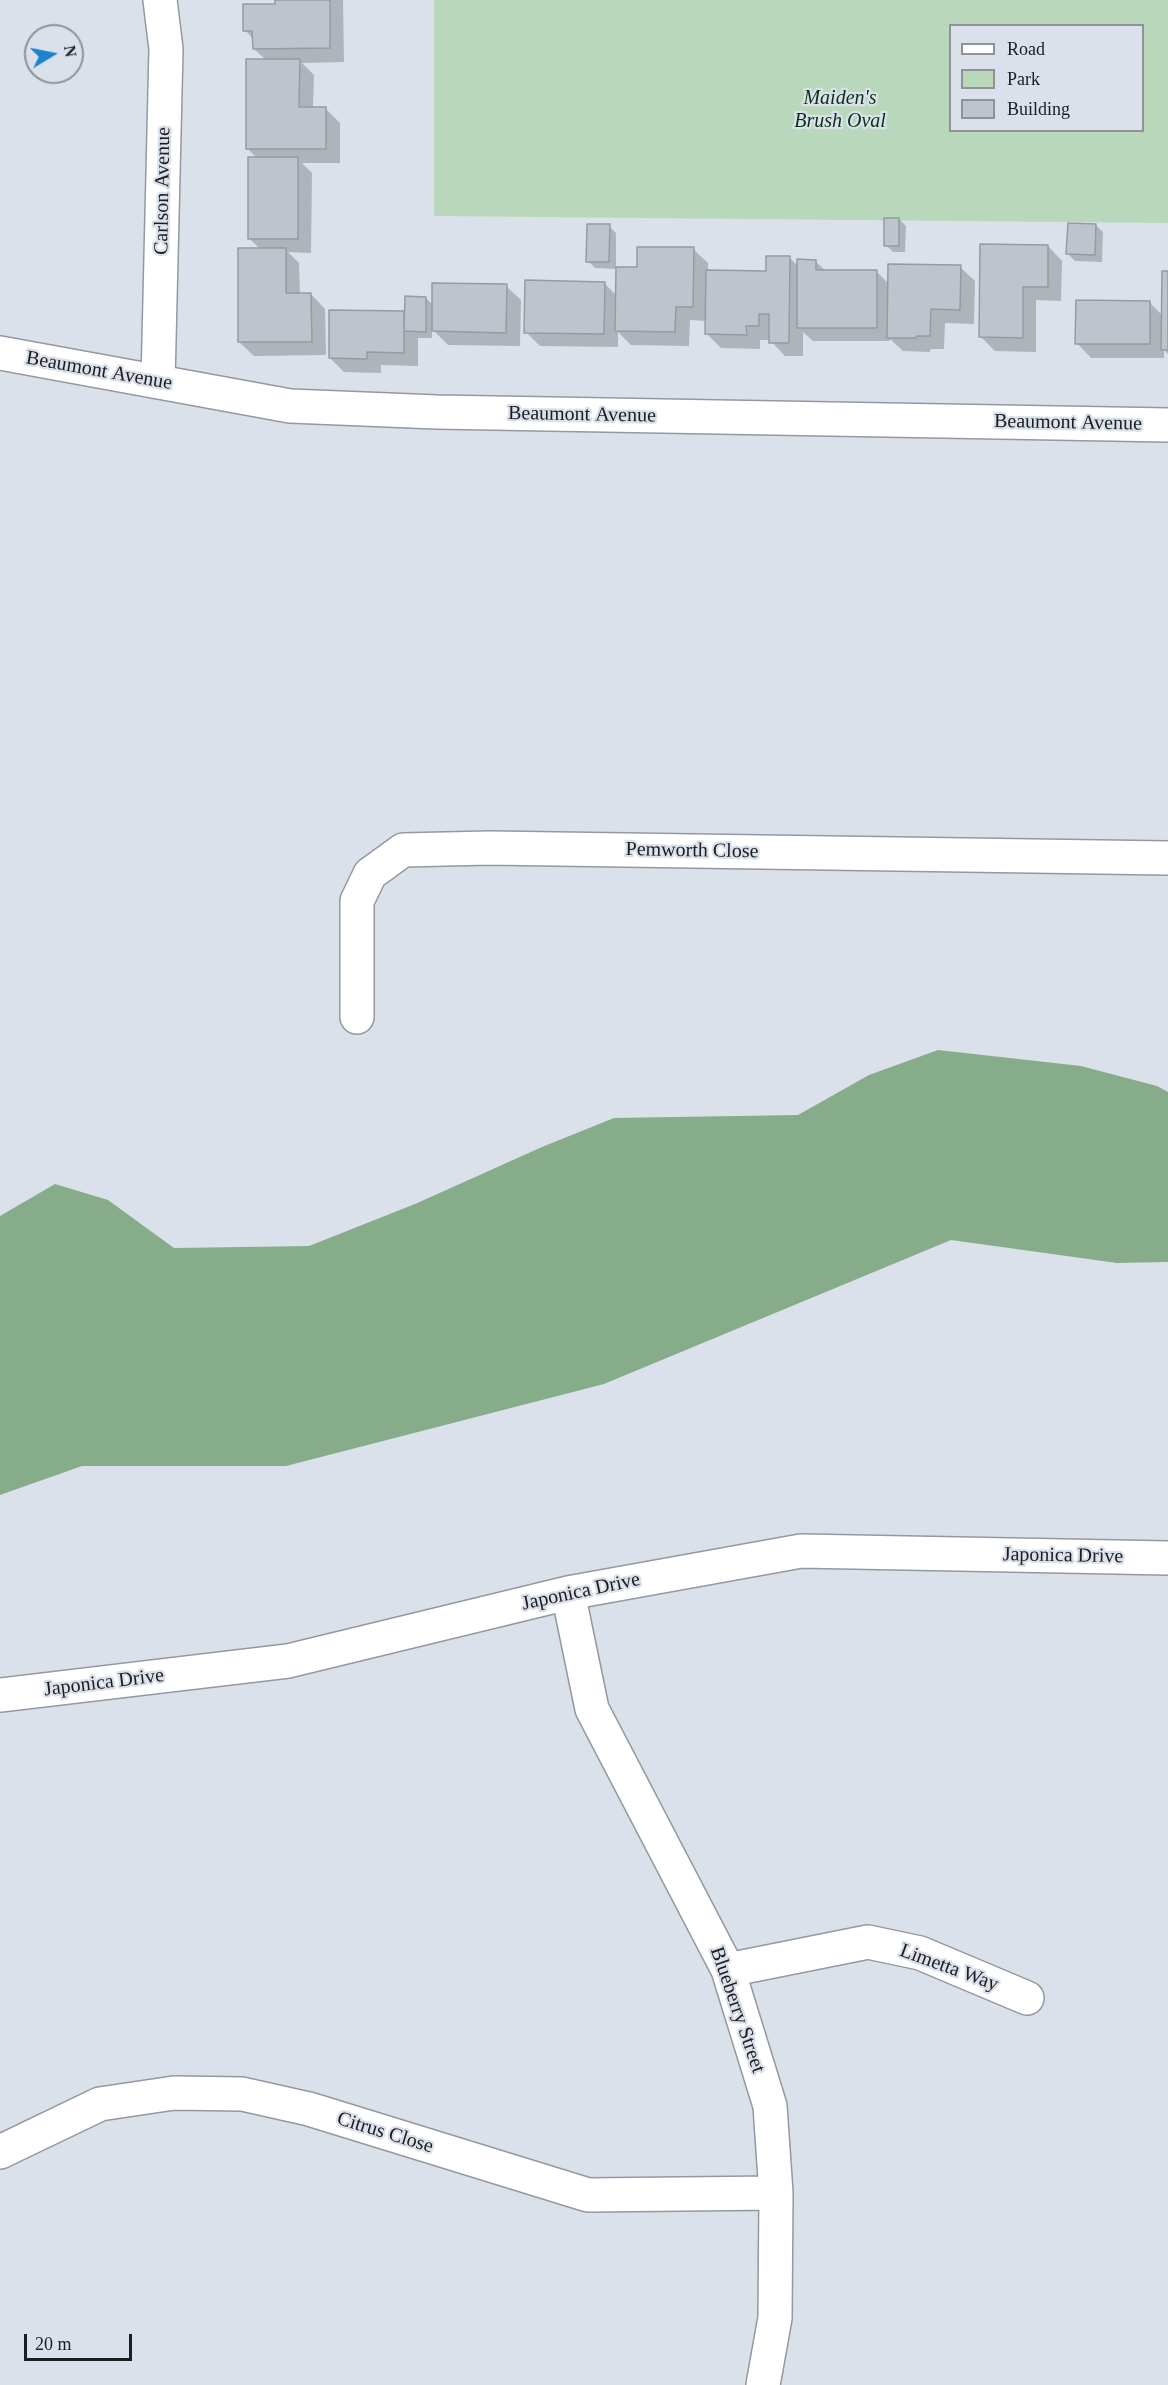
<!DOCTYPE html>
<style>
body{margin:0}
#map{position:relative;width:1168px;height:2385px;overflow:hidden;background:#dbe1ea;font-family:Georgia,serif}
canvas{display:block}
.legend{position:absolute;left:949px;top:24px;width:195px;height:108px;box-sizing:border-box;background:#dbe1ea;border:2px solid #8e9399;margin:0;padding:8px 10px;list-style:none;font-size:18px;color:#1b1d20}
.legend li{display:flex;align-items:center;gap:12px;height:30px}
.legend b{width:30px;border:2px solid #8e9399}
.north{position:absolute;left:24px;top:24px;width:60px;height:60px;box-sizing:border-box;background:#dbe1ea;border:2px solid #8e9399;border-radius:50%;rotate:80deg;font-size:16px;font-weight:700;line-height:24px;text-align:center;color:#1b1d20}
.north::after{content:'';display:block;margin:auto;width:21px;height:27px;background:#1f82cd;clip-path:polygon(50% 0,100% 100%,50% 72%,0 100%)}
.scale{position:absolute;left:24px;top:2334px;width:108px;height:27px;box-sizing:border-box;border:3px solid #1b1d20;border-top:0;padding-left:8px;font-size:18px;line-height:21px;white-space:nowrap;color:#1b1d20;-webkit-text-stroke:4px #dbe1ea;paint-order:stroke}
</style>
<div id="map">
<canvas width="1168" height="2385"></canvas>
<ul class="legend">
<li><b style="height:8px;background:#fff"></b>Road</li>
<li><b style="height:16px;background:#b9d8bb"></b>Park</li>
<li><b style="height:16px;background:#bec4cc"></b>Building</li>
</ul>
<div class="north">N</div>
<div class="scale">20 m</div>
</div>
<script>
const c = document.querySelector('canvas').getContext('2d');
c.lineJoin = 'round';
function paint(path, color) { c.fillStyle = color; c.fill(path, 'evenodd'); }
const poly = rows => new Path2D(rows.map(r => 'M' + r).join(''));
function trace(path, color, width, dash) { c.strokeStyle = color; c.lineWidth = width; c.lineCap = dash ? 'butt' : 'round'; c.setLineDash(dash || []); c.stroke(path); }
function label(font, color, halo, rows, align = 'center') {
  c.font = font + ' Georgia,serif'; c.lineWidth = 4.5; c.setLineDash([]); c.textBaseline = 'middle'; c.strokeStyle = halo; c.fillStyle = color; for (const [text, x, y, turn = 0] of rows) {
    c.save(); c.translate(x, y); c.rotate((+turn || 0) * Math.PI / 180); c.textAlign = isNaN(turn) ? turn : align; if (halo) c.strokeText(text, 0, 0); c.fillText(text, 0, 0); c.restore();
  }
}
paint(poly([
 [434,0,1168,0,1168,223,434,216],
 [950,26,1142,26,1142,130,950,130]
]), '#b9d8bb');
paint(poly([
 [938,1050,1081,1066,1157,1086,1168,1092,1168,1262,1117,1263,951,1240,604,1384,286,1466,82,1466,0,1495,0,1216,55,1184,108,1200,174,1248,309,1246,415,1204,542,1147,614,1118,798,1115,869,1075]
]), '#87ac8a');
paint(poly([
 [276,0,343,0,344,62,302,63,314,75,313,109,326,109,340,123,340,163,302,163,312,173,311,253,288,252,299,263,300,295,311,294,325,309,326,355,254,356,239,342,260,249,249,238,257,158,247,148,266,60,254,49,254,40,245,30,276,5],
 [899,219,906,226,905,252,893,252,886,245],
 [1096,225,1103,232,1102,262,1075,261,1068,254],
 [609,226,616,233,616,268,639,269,693,249,708,263,708,271,767,272,789,257,798,266,815,261,826,271,876,271,889,284,960,267,975,281,974,324,945,323,944,349,930,349,930,352,903,351,890,339,890,341,813,341,803,332,803,356,785,356,770,340,760,340,760,349,721,348,707,334,707,321,690,320,689,346,631,345,618,332,618,347,540,346,526,332,604,283,617,296,617,269,595,268,588,261],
 [1048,246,1062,261,1061,301,1036,300,1036,352,995,351,981,337],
 [1168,273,1168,354,1164,350,1164,358,1091,358,1077,343,1149,302,1163,316],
 [506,286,521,300,520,346,448,345,432,329,432,338,418,338,418,366,381,365,381,373,344,372,330,358,404,312,406,315,426,298,434,306]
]), '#0003');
const building = poly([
 [275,0,330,0,330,48,253,49,252,31,243,31,243,4,275,4,275,0],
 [246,59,300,59,299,107,326,107,326,149,246,149,246,59],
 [248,157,298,157,298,239,248,239,248,157],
 [884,218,899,218,899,246,884,246,884,218],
 [1068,223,1096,224,1095,255,1066,254,1068,223],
 [587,224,610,224,609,262,586,262,587,224],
 [980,244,1048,245,1048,287,1023,287,1023,338,979,337,980,244],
 [637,247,694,247,693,307,676,307,675,332,615,331,616,267,637,267,637,247],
 [238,248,286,248,286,293,311,293,312,342,238,342,238,248],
 [766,256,790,256,789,343,769,343,769,314,759,314,759,326,746,326,747,335,705,334,706,270,766,271,766,256],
 [797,259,816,260,816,270,877,270,877,328,797,328,797,259],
 [888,264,961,265,960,310,931,309,930,336,917,336,916,338,887,338,888,264],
 [1162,271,1168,271,1168,350,1161,350,1162,271],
 [525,280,605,282,604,334,524,333,525,280],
 [432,283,507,284,506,333,432,331,432,283],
 [405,296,426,297,426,332,404,331,405,296],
 [1076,300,1150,301,1150,344,1075,344,1076,300],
 [329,310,404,311,404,353,367,352,367,359,329,358,329,310]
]);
paint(building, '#bec4cc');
trace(building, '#959ba3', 1.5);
const street = poly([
 [0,353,290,406,437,412,1168,425],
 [158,382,166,49,160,0],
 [357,1017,357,901,370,874,403,850,489,848,1168,858],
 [568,1593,592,1709,728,1970,770,2106,776,2193,775,2318,763,2385],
 [0,1695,288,1661,568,1593,801,1551,1168,1558],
 [728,1970,868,1942,920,1953,1027,1998],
 [0,2152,100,2104,174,2093,242,2094,309,2109,588,2195,776,2193]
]);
trace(street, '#9399a1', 36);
trace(street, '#fff', 33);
label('italic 20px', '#073312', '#dbe1ea', [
 ["Maiden's",840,99],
 ["Brush Oval",840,122]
]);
label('20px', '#1b1d20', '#dbe1ea', [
 ["Carlson Avenue",163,191,-89],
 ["Beaumont Avenue",99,371,10],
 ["Beaumont Avenue",582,415,1],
 ["Beaumont Avenue",1068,423,1],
 ["Pemworth Close",692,851,1],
 ["Japonica Drive",1063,1556,1],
 ["Japonica Drive",581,1592,-12],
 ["Japonica Drive",104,1683,-7],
 ["Limetta Way",949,1968,20],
 ["Blueberry Street",737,2010,71],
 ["Citrus Close",385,2133,17]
]);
</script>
